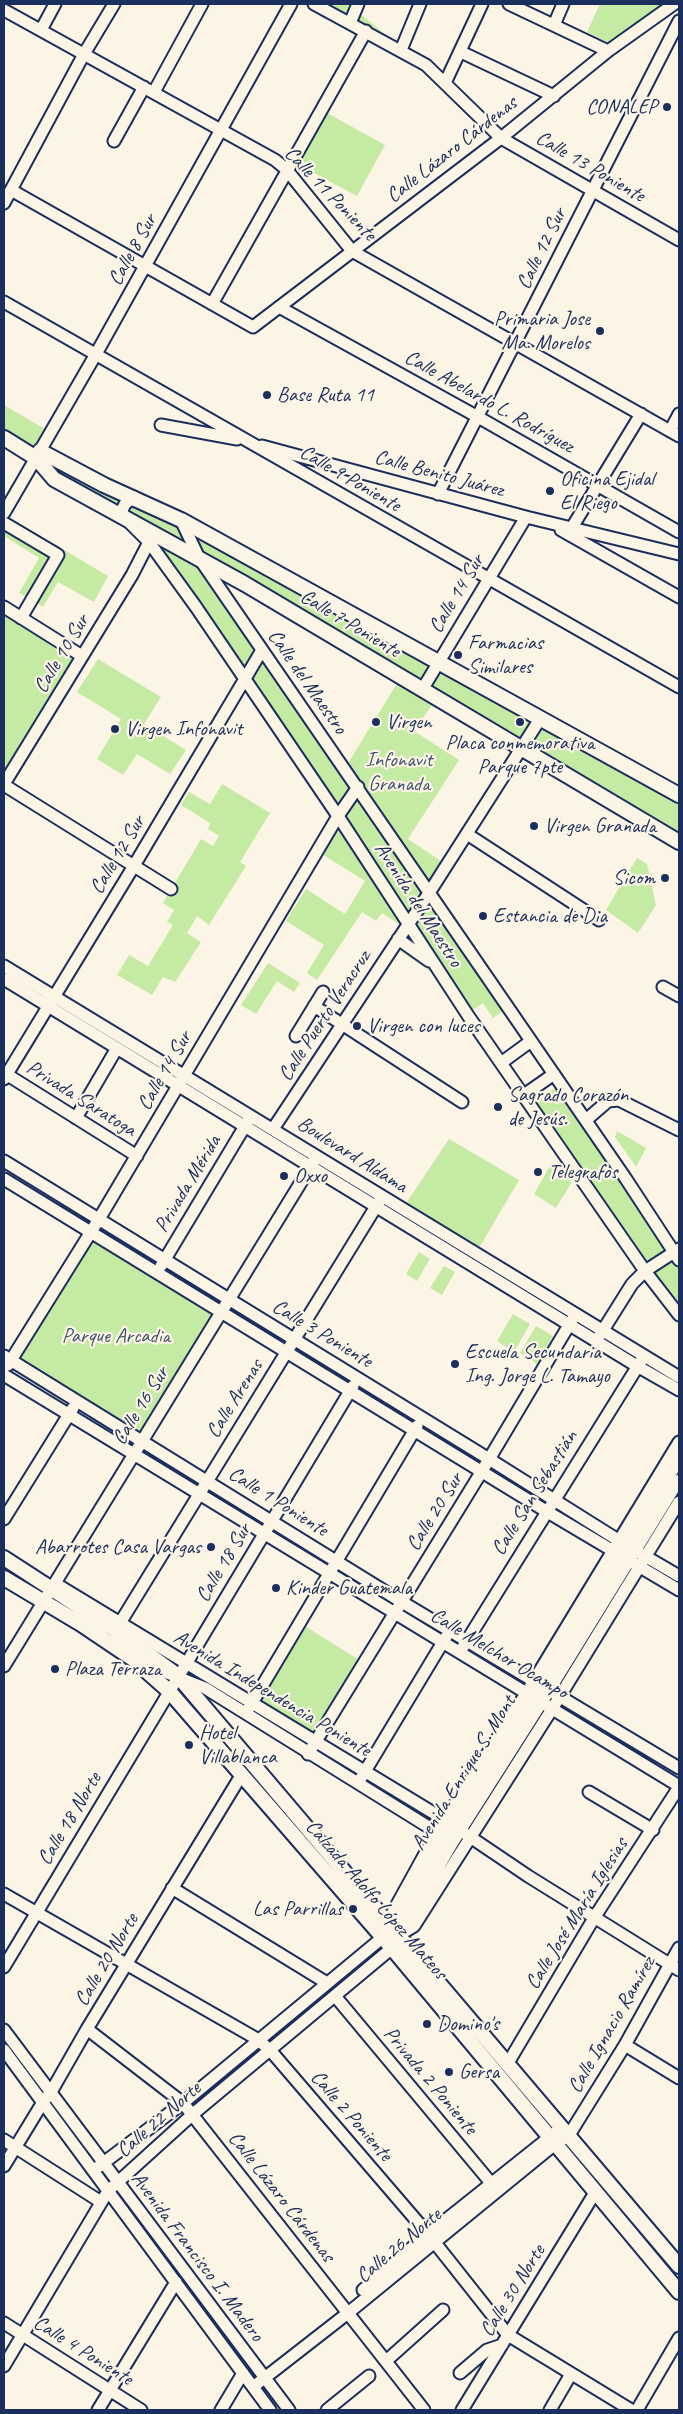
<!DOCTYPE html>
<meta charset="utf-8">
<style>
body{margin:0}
#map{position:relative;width:683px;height:2414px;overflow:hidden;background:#fcf5e5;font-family:Caveat,sans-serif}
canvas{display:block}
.frame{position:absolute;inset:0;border:5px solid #1b2f5e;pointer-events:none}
</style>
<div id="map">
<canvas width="683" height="2414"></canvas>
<div class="frame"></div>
</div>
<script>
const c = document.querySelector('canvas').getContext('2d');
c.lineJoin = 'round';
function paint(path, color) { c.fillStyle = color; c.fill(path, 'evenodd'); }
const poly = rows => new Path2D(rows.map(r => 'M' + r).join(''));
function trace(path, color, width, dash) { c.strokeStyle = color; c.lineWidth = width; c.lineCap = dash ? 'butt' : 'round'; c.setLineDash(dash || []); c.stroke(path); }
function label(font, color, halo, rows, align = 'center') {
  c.font = font + ' Caveat,sans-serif'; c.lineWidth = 4.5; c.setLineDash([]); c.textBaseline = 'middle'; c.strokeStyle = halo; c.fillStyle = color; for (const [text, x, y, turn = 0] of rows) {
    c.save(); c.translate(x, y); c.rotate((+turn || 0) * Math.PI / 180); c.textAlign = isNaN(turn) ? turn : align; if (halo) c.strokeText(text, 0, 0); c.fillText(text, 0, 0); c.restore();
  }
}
paint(poly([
 [321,4,353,5,357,11,399,46],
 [600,4,664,4,609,43,587,32],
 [327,113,385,145,357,196,299,165],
 [4,405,48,431,36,455,4,434],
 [42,453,104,486,134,497,181,520,679,796,679,842,436,699,414,731,459,760,408,839,447,865,430,893,508,1008,493,1018,483,1003,467,1014,434,965,430,971,388,943,400,925,382,913,376,921,362,912,317,980,307,973,324,945,286,921,306,889,345,914,365,881,317,851,338,816,348,829,153,542,158,536,185,550,199,565,387,831,345,768,401,677,246,582,55,479,38,462,38,458],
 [12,519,108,576,94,602,58,582,43,607,19,593,39,558,4,536,4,531],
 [4,612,77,657,4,774],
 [98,659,161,697,144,724,186,750,170,774,137,754,123,775,97,759,121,719,77,692],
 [222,784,270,813,240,862,246,866,209,925,197,916,187,933,201,942,175,982,163,977,152,995,117,975,129,955,148,966,173,925,167,922,174,910,163,903,201,839,213,846,219,836,208,829,210,823,181,805,189,792,210,804],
 [637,858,647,864,656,905,638,933,606,910],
 [268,963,300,983,294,992,277,981,256,1014,241,1005],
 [560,1084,679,1260,679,1315,532,1106],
 [617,1131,646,1148,636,1167,615,1137],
 [449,1139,519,1180,476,1253,403,1208],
 [552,1162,572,1182,556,1208,534,1194],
 [91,1232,221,1311,142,1441,11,1361],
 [419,1252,430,1259,417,1281,406,1274],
 [444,1266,455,1272,442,1295,430,1288],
 [513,1314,530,1324,514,1352,497,1341],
 [536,1326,553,1336,537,1364,520,1353],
 [300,1623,364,1663,315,1742,252,1703],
 [4,2030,287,2410,272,2410,4,2050]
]), '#c5eaa4');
const minor = poly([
 [314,4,426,65,501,138,679,240],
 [509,4,608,51],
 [4,10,275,160,286,169,352,251,679,436],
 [350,23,358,4],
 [554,25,563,4],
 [41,30,55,4],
 [401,50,420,4],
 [461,52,554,96],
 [445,83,482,4],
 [154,92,202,4],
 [114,141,144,87],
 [11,190,253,327,501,138,608,51,674,4],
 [4,203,84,54,114,4],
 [4,302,679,687],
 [212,304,366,31],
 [279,307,478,417,679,532],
 [161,425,237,439],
 [670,431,679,414],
 [262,446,526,517,679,554],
 [438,494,679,21],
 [134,497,125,504,122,510,124,517,149,542,196,607,338,816,469,1017,645,1271,679,1315],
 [4,513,96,354,291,4],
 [181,520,199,558,626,1179,679,1260],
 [4,523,58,555,21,618],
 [561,530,679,597],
 [568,534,641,414],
 [4,607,82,656],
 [422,690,526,517],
 [4,784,132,575,149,542],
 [4,785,171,889],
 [467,834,599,920],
 [398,939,429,961],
 [4,966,679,1377],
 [4,979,637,1366,679,1390],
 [663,987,679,996],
 [314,1006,462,1102],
 [296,1036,323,992],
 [501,1063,531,1041],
 [6,1074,137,1156],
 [4,1079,132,869,262,650],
 [524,1095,554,1074],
 [76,1118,117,1048],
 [586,1120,608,1101,619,1100,679,1130],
 [273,1129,429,893,540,719],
 [4,1161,489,1459,626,1545,679,1576],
 [4,1179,546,1511,679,1590],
 [161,1266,248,1121],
 [600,1335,632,1284,645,1271,679,1249],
 [4,1356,402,1602,679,1768],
 [8,1365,99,1219,338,816,358,787],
 [4,1375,679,1786],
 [4,1519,73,1408],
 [56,1584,445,1820,528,1876,679,1970],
 [120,1623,380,1200],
 [463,1647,641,1361],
 [137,1661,205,1688,443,1836],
 [4,1666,314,1161],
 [249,1708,417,1426],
 [308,1754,482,1471,572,1320],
 [361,1778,446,1637],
 [589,1792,653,1830],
 [172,1888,327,1983],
 [4,1894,257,2039,270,2050,428,2234,508,2335,631,2410],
 [388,1921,437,1832,527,1692,679,1442],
 [396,1923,453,1826,679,1460],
 [399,1935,453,1842,542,1702,679,1480],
 [399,1935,414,1926,552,1709,679,1502],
 [4,1967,353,1386],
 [335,1996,496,2189],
 [87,2029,183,2103,424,2410],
 [4,2030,289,2410],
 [625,2045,679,2078],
 [4,2050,270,2410],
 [508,2063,594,1918,679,1787],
 [4,2140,101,2202],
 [4,2166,43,2102,51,2092,87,2029,242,1774],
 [98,2167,183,2103,382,1938],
 [363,2290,428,2234,556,2132],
 [4,2323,141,2410],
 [386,2361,443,2310],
 [4,2366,108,2191,193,2114,392,1948],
 [460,2373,487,2350,502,2345],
 [253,2387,348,2313,555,2144,569,2135,625,2045,679,1948],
 [98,2410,176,2282],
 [221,2410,243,2373],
 [327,2410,369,2376],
 [462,2410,596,2191],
 [550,2410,571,2374],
 [637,2410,679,2338]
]);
const major = poly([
 [4,438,36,458,54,479,245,584,679,842],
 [40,451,104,485,181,520,679,795],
 [4,1558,115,1630,178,1676,679,2266],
 [4,1578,81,1624,133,1659,169,1691,392,1948,679,2292]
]);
trace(minor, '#1b2f5e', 15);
trace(major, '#1b2f5e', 18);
trace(minor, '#fcf5e5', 11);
trace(major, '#fcf5e5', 14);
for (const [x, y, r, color] of [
 [667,107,5,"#1b2f5e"],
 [600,331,5,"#1b2f5e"],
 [267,395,5,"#1b2f5e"],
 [550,491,5,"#1b2f5e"],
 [458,655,5,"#1b2f5e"],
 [376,722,5,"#1b2f5e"],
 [520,722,5,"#1b2f5e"],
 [115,729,5,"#1b2f5e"],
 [534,826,5,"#1b2f5e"],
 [665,878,5,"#1b2f5e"],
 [483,916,5,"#1b2f5e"],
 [357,1026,5,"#1b2f5e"],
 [498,1107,5,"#1b2f5e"],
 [538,1172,5,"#1b2f5e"],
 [284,1176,5,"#1b2f5e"],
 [455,1364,5,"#1b2f5e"],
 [211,1547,5,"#1b2f5e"],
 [276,1588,5,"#1b2f5e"],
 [55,1669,5,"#1b2f5e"],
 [189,1745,5,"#1b2f5e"],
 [353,1909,5,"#1b2f5e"],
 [427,2024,5,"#1b2f5e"],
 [449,2072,5,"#1b2f5e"]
]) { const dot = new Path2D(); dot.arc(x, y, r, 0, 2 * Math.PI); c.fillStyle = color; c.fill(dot); trace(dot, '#fcf5e5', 2); }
label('21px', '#1b2f5e', '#fcf5e5', [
 ["CONALEP",657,107,"right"],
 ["Primaria Jose",590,319,"right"],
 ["Ma. Morelos",590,343,"right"],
 ["Base Ruta 11",277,395],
 ["Oficina Ejidal",560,479],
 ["El Riego",560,503],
 ["Farmacias",468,643],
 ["Similares",468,667],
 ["Virgen",386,722],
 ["Virgen Infonavit",125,729],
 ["Placa conmemorativa",520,743,"center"],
 ["Parque 7pte",520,767,"center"],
 ["Virgen Granada",544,826],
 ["Sicom",655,878,"right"],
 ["Estancia de Dia",493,916],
 ["Virgen con luces",367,1026],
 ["Sagrado Corazón",508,1095],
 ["de Jesús.",508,1119],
 ["Telegrafos",548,1172],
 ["Oxxo",294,1176],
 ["Escuela Secundaria",465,1352],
 ["Ing. Jorge L. Tamayo",465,1376],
 ["Abarrotes Casa Vargas",201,1547,"right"],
 ["Kinder Guatemala",286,1588],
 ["Plaza Terraza",65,1669],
 ["Hotel",199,1733],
 ["Villablanca",199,1757],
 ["Las Parrillas",343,1909,"right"],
 ["Domino's",437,2024],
 ["Gersa",459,2072]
], 'left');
label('21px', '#1b2f5e', '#fcf5e5', [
 ["Calle Lázaro Cárdenas",452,150,-38],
 ["Calle 13 Poniente",590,167,30],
 ["Calle 11 Poniente",330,194,46],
 ["Calle 12 Sur",542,249,-64],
 ["Calle 8 Sur",133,250,-61],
 ["Calle Abelardo L. Rodríguez",489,402,29],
 ["Calle Benito Juárez",439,474,15],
 ["Calle 9 Poniente",350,479,30],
 ["Calle 14 Sur",457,594,-59],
 ["Calle 7 Poniente",350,624,31],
 ["Calle 10 Sur",62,654,-59],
 ["Calle del Maestro",307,682,55],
 ["Calle 12 Sur",118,855,-59],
 ["Avenida del Maestro",418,905,57],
 ["Calle Puerto Veracruz",325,1016,-57],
 ["Calle 14 Sur",165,1071,-60],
 ["Privada Saratoga",81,1099,32],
 ["Boulevard Aldama",352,1155,32],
 ["Privada Mérida",188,1184,-59],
 ["Calle 3 Poniente",322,1334,31],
 ["Calle Arenas",235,1399,-58],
 ["Calle 16 Sur",141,1406,-58],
 ["Calle San Sebastián",535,1493,-58],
 ["Calle 1 Poniente",278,1502,32],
 ["Calle 20 Sur",435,1512,-58],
 ["Calle 18 Sur",224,1563,-59],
 ["Calle Melchor Ocampo",499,1654,31],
 ["Avenida Independencia Poniente",272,1694,31],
 ["Avenida Enrique S. Mont",464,1773,-58],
 ["Calle 18 Norte",70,1819,-59],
 ["Calzada Adolfo López Mateos",376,1900,49],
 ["Calle José María Iglesias",577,1914,-58],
 ["Calle 20 Norte",107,1960,-59],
 ["Calle Ignacio Ramírez",612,2025,-60],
 ["Privada 2 Poniente",430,2081,50],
 ["Calle 2 Poniente",351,2116,49],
 ["Calle 22 Norte",159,2120,-41],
 ["Calle Lázaro Cárdenas",281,2197,52],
 ["Calle 26 Norte",399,2246,-40],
 ["Avenida Francisco I. Madero",197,2257,53],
 ["Calle 30 Norte",513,2291,-58],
 ["Calle 4 Poniente",83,2351,32]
]);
label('21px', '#3d546c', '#fcf5e5', [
 ["Infonavit",399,760],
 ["Granada",399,784],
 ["Parque Arcadia",116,1336]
]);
</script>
